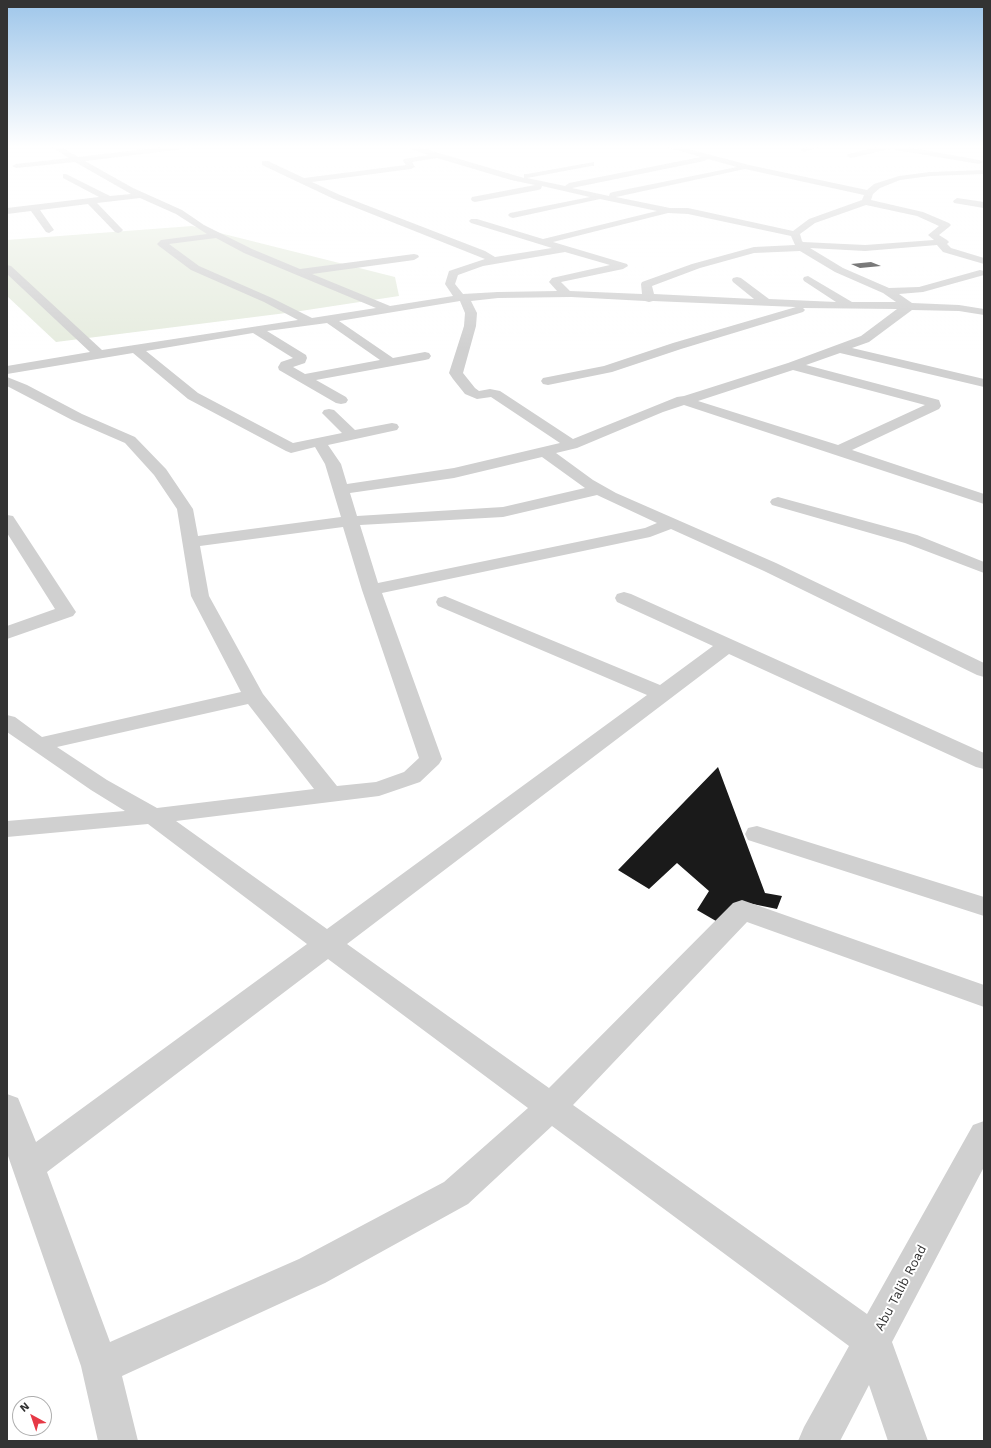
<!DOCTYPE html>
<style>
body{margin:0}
#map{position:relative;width:991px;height:1448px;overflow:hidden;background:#fff;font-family:"Work Sans",sans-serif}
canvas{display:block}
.frame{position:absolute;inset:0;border:8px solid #333;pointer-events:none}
.north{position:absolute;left:12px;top:1396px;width:40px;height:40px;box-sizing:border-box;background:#fff;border:1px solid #adadad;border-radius:50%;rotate:320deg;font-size:11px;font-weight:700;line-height:16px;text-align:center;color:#333}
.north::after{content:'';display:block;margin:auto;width:14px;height:18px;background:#e63946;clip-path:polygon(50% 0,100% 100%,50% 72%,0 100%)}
</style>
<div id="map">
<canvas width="991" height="1448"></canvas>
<div class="frame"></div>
<div class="north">N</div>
</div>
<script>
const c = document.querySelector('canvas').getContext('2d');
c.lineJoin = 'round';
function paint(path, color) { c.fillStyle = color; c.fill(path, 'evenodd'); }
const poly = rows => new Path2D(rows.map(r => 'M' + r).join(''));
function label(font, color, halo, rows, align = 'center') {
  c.font = font + ' "Work Sans",sans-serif'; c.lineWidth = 4; c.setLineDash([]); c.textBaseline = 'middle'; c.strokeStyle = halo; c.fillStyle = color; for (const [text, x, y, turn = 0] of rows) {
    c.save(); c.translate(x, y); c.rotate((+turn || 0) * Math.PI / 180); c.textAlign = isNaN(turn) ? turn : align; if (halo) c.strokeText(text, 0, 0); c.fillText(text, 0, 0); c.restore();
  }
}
paint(poly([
 [192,226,395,277,399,296,294,312,56,342,7,296,7,240]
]), '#e6ecdf');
paint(poly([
 [871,262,881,266,860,268,851,264],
 [718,767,765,893,782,896,777,909,743,902,716,921,697,910,709,891,677,863,649,889,618,870]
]), '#1a1a1a');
paint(poly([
 [50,146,60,146,78,157,170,146,196,146,192,148,85,161,133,188,182,210,204,225,252,249,300,269,414,254,418,255,419,257,414,260,312,274,390,306,453,296,445,284,449,271,485,259,334,199,262,165,262,161,268,161,304,178,406,165,403,161,404,159,428,155,402,146,415,146,524,178,524,174,527,174,594,162,594,166,591,166,527,178,565,186,569,183,701,157,663,146,677,146,749,165,867,190,874,184,899,176,930,172,984,170,984,174,930,176,900,180,880,188,873,194,871,200,923,212,949,223,951,225,949,227,939,235,947,240,949,242,947,244,951,248,984,258,984,264,943,252,937,245,865,251,810,248,843,268,889,288,919,287,980,270,984,271,984,275,923,292,899,294,912,303,959,305,984,309,984,315,959,311,912,310,869,342,852,348,984,379,984,387,840,353,806,365,939,400,941,406,939,409,852,450,984,494,984,504,684,405,663,412,577,448,556,453,593,480,616,493,776,563,984,663,984,677,977,675,764,571,671,529,650,537,382,593,442,759,439,764,420,782,379,796,176,821,327,929,647,695,438,606,436,602,438,598,445,596,660,685,713,646,617,602,615,598,617,594,624,592,631,594,984,753,984,769,976,767,729,654,347,944,549,1088,733,903,742,900,984,985,984,1007,747,922,573,1105,867,1314,973,1125,984,1121,984,1167,892,1342,928,1441,888,1441,869,1385,840,1441,798,1441,804,1427,849,1346,552,1126,468,1204,325,1283,122,1376,138,1441,98,1441,81,1366,7,1153,7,1094,18,1098,36,1142,307,944,148,824,7,837,7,821,125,811,91,790,7,732,7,715,15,717,42,737,241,692,191,596,177,509,154,475,125,443,72,420,7,386,7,377,27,385,82,414,135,437,166,469,193,509,198,536,341,517,325,464,315,447,291,453,286,451,188,399,133,353,7,374,7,366,90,352,7,274,7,265,11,266,102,350,298,320,264,302,191,270,159,246,157,244,161,240,207,234,176,214,140,198,97,203,121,228,123,230,121,232,118,233,115,232,88,204,40,210,54,230,49,233,46,232,31,211,7,214,7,208,99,197,63,178,63,174,66,174,110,196,131,194,75,162,16,168,12,166,16,164,69,158,50,146],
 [437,158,511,180,535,185,472,197,471,199,472,201,475,202,538,190,541,189,542,186,590,197,510,213,508,215,510,217,513,218,600,199,657,211,543,239,477,219,471,219,469,221,471,223,552,248,495,257,485,251,340,195,312,182,411,169,415,167,412,162,437,158],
 [708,159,737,167,613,192,610,193,609,196,572,188,704,161,708,159],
 [745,169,864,195,862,200,809,219,793,231,688,208,670,208,616,197,745,169],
 [866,205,917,216,939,226,928,235,934,240,865,245,803,242,802,241,800,234,815,223,866,205],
 [668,213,688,214,791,236,795,245,754,247,692,264,642,282,641,284,642,294,570,291,561,282,623,269,628,266,627,264,553,242,668,213],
 [216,238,244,253,376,308,312,318,272,298,199,266,169,244,216,238],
 [800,251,835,272,883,293,896,302,852,302,808,276,804,277,803,279,804,281,836,302,769,299,741,278,737,277,733,278,732,280,733,282,754,299,654,294,652,286,700,268,754,253,800,251],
 [565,252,610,265,552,278,549,282,557,291,498,292,463,294,455,284,458,275,483,266,565,252],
 [571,297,645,301,649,302,653,301,796,307,673,343,604,366,543,378,541,381,543,384,548,385,612,372,681,349,803,312,805,310,803,308,897,309,861,336,788,363,684,396,677,397,573,439,500,391,490,389,479,391,475,388,463,373,476,326,477,313,471,301,498,298,571,297],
 [460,301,465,313,464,326,449,373,453,379,465,394,477,399,491,397,560,443,454,468,347,484,341,464,328,445,397,430,399,427,397,424,392,423,355,430,334,410,329,409,324,410,322,413,342,433,293,443,198,393,146,351,253,333,293,358,281,362,278,367,279,370,336,403,341,404,346,403,348,400,346,397,316,380,425,360,429,359,431,356,429,353,425,352,393,358,339,321,460,301],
 [327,323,380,360,305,374,293,367,305,363,307,358,306,355,267,331,327,323],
 [793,370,925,405,838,445,698,401,793,370],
 [542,457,585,488,503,507,357,516,350,493,454,478,542,457],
 [597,495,657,523,645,528,378,583,360,525,503,517,597,495],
 [343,527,362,590,419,758,404,772,376,782,337,786,263,694,209,596,200,546,343,527],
 [248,704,314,789,157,808,107,780,57,747,248,704],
 [328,959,528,1108,444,1182,299,1259,110,1342,47,1172,328,959],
 [810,146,823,146,804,152,800,150,810,146],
 [881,146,902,146,979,160,983,162,979,164,890,149,851,158,847,156,848,154,881,146],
 [957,198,984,202,984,208,954,203,953,201,957,198],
 [778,497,917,535,984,562,984,573,905,543,772,505,770,502,772,499,778,497],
 [7,515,13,516,76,612,73,616,7,639,7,626,55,609,7,533,7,515],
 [757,826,984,897,984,916,748,840,745,834,748,828,757,826]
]), '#d0d0d0');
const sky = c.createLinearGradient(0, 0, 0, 349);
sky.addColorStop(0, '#9ec6ea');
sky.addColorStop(0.42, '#fff');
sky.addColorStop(1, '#ffffff00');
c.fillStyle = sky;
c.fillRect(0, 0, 991, 349);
label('13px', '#333', '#fff', [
 ["Abu Talib Road",901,1288,-62]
]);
</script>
